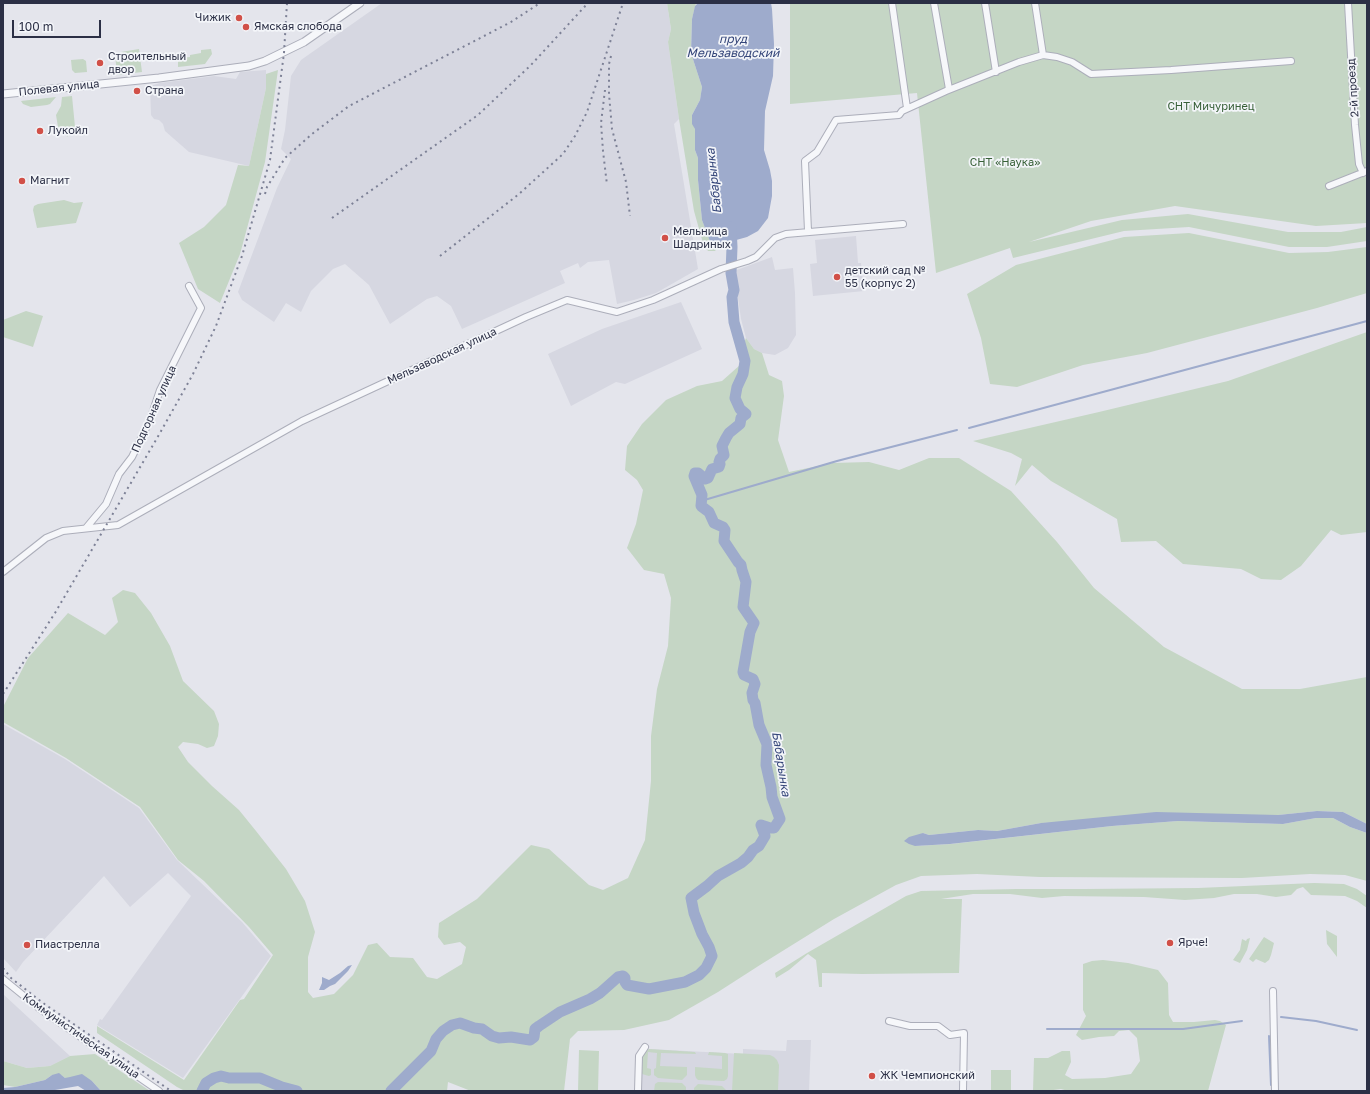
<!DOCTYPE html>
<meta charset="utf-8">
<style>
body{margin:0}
#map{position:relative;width:1370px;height:1094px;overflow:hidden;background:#e4e5ec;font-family:"Golos Text",sans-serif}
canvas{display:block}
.frame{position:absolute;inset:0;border:4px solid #2b2f45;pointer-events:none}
.scale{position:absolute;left:12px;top:20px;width:89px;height:18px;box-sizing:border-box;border:2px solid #2b2f45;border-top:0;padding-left:5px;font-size:12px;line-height:14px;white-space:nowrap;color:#2b2f45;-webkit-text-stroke:3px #f3f5f9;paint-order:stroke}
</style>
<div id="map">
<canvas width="1370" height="1094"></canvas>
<div class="frame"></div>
<div class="scale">100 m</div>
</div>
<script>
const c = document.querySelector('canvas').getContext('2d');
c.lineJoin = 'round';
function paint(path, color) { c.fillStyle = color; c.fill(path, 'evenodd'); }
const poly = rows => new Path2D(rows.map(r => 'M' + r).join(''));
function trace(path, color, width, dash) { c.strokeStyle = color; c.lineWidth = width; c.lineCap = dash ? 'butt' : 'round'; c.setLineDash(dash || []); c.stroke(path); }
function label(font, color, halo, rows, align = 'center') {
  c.font = font + ' "Golos Text",sans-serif'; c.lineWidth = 3.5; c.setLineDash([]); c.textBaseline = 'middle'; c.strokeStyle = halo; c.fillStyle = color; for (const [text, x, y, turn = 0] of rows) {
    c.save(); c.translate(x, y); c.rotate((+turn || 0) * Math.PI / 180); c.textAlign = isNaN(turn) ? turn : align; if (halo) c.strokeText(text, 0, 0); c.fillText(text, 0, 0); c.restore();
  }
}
paint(poly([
 [382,3,667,3,671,29,668,42,679,119,674,124,698,269,656,293,634,300,617,304,609,260,588,262,580,268,578,263,560,271,565,283,462,329,451,306,437,296,427,299,390,324,369,285,345,264,333,269,311,291,301,312,286,303,274,322,242,300,238,292,277,188,291,159,281,149,285,130,291,76,301,60],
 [266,70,266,88,249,166,189,152,165,131,163,124,159,120,154,119,151,115,150,86,160,83,214,76,236,79,240,72],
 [856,236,858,263,861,263,864,291,813,296,810,264,817,263,815,240],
 [772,257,775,270,793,268,795,293,796,335,788,348,775,355,762,353,754,349,746,338,741,319,734,271],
 [681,302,702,349,625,384,616,382,571,406,548,354,602,329],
 [3,724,65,759,139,808,177,860,242,922,271,956,183,1078,97,1025,100,1019,102,1020,191,896,168,873,130,907,104,876,23,962,16,972,3,958],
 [3,994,70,1056,50,1066,27,1068,3,1061],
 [787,1040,811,1040,809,1091,642,1091,642,1056,649,1049,743,1054,743,1049,786,1051]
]), '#d6d7e1');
paint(poly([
 [667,3,696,3,692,19,691,53,702,87,700,100,692,115,695,129,695,150,698,158,698,180,702,220,711,244,718,247,715,251,708,251,703,243,694,211,679,119,668,42,671,29],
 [790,3,1367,3,1367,223,1316,226,1175,206,1091,221,1029,242,1122,220,1188,214,1288,232,1341,232,1367,227,1367,241,1327,247,1289,247,1189,227,1124,231,1013,258,1010,248,936,273,917,93,790,104],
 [139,49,142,72,117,75,115,53],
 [211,49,212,54,205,64,178,67,178,58,190,57,190,55,201,53,201,50],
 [83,59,86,61,87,72,75,73,72,70,71,60],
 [278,70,265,162,240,254,220,303,198,289,179,243,204,227,226,205,238,165,249,166,266,88,266,74],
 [72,96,75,127,67,137,66,132,59,133,56,115,61,106,62,97],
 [56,97,50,104,47,105,31,107,23,104,21,101],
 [64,200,74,203,83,202,76,223,37,228,33,210,34,206,38,204],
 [1189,233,1289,253,1328,252,1367,247,1367,293,1317,308,1147,353,1083,365,1017,387,990,384,981,338,967,294,1016,265,1124,237],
 [26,311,43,316,33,347,3,337,3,320],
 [1367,332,1367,532,1341,535,1331,530,1301,566,1281,580,1261,579,1241,569,1183,564,1156,541,1121,542,1117,519,1051,481,1032,465,1015,486,1022,459,1011,453,973,441,1099,412,1228,381],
 [746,338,754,349,762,353,769,375,782,381,784,396,778,440,789,472,832,463,869,462,899,470,929,458,959,458,1011,491,1057,542,1094,588,1164,647,1242,689,1300,689,1367,677,1367,824,1343,812,1317,811,1278,815,1041,823,997,831,978,830,929,835,923,833,915,846,951,844,1112,826,1178,821,1283,824,1316,818,1333,818,1350,827,1367,833,1367,881,1345,875,1310,874,1242,878,1040,877,977,874,921,876,896,885,834,919,760,965,718,992,669,1020,624,1030,578,1031,570,1039,564,1091,471,1091,448,1082,447,1091,185,1091,177,1087,97,1033,97,1026,184,1080,240,1000,244,999,273,955,249,927,204,881,178,860,140,807,66,758,3,722,3,707,28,658,68,613,105,635,118,622,112,598,123,590,135,593,151,613,170,646,183,681,214,711,219,724,218,736,214,746,207,748,198,744,183,742,178,747,188,762,212,786,239,810,256,831,286,869,305,901,315,932,308,957,308,992,313,998,334,994,353,975,368,945,377,943,390,957,413,958,427,977,437,979,462,964,466,947,460,942,444,945,438,937,439,923,477,899,531,845,549,849,589,885,603,890,628,878,645,840,651,781,651,736,657,689,668,646,671,598,664,574,644,570,627,548,636,524,643,490,637,480,625,470,627,446,642,424,666,400,697,386,722,381,740,365,740,353],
 [1314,883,1344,884,1357,889,1367,896,1367,908,1357,901,1345,896,1311,895,1303,887,1297,889,1291,895,1276,897,1257,894,1234,894,1214,898,1185,900,1144,897,1064,896,1042,898,1010,894,973,894,941,899,962,899,959,973,862,974,822,973,822,987,819,987,816,960,808,954,789,970,776,978,775,973,807,953,906,896,921,891,1017,889,1085,889,1198,888],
 [1326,930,1337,936,1337,957,1327,944],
 [1264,937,1274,943,1271,955,1269,960,1265,963,1256,959,1253,962,1249,959],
 [1250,938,1247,950,1240,963,1233,960,1240,950,1242,939,1246,941,1247,939],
 [1103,960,1128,963,1158,970,1168,983,1169,1015,1173,1022,1194,1022,1215,1020,1220,1021,1226,1025,1208,1091,1068,1091,1061,1089,1046,1091,1033,1091,1034,1058,1048,1058,1062,1051,1070,1051,1071,1062,1065,1075,1072,1079,1105,1078,1131,1074,1140,1061,1137,1038,1129,1030,1119,1031,1114,1036,1099,1037,1082,1040,1076,1035,1086,1016,1083,1010,1083,964,1092,961],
 [649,1049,695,1052,696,1054,661,1053,660,1066,687,1067,687,1075,682,1080,658,1078,654,1075,654,1069,656,1068,657,1053,648,1052,647,1068,651,1069,651,1075,649,1076,642,1074,642,1056,645,1052],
 [579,1050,599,1051,598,1091,578,1091],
 [709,1052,725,1053,728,1054,728,1076,727,1079,724,1081,698,1080,696,1078,695,1075,695,1067,722,1069,722,1056,708,1055],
 [734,1053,770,1055,774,1057,777,1060,779,1065,778,1091,732,1091],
 [95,1054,150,1091,101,1091,92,1081,65,1078,61,1075,52,1075,45,1080,15,1087,3,1085,3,1061,27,1068,50,1066,70,1056],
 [991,1070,1011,1070,1011,1091,991,1091],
 [658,1082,682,1083,686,1087,686,1091,654,1091,655,1084],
 [698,1084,722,1086,727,1091,694,1091,694,1088]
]), '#c5d6c5');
paint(poly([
 [698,3,771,3,772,9,774,44,773,76,765,111,764,150,770,170,772,181,772,196,768,218,758,231,747,237,729,242,719,247,714,247,711,244,702,220,698,180,698,158,695,150,695,129,692,124,692,115,700,100,702,87,691,53,692,19,695,6],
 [1317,811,1343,812,1367,824,1367,833,1350,827,1333,818,1316,818,1283,824,1178,821,1112,826,950,844,915,846,909,844,904,841,909,837,923,833,929,835,978,830,997,831,1041,823,1156,812,1278,815],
 [352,965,348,971,335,984,330,986,324,990,319,990,322,983,322,977,329,980,340,973,348,966],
 [59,1073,65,1078,70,1077,82,1074,92,1081,101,1091,86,1091,78,1086,55,1090,54,1091,3,1091,3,1088,15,1087,45,1080,52,1075]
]), '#9eabcc');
trace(poly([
 [969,428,1367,321],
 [701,501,837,461,957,430],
 [1281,1017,1316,1021,1357,1030],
 [1047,1029,1183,1029,1242,1021],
 [1269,1036,1271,1085]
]), '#9eabcc', 2);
trace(poly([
 [202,1091,206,1083,214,1078,221,1076,229,1078,260,1078,282,1087,297,1091],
 [391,1091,431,1051,436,1039,443,1031,452,1025,460,1023,474,1028,482,1029,492,1036,499,1038,511,1037,530,1040,534,1037,535,1029,539,1026,560,1012,590,999,600,993,618,977,623,976,625,978,625,982,627,985,649,989,685,982,699,975,706,968,712,956,709,947,702,934,694,913,691,898,707,886,718,876,741,863,748,857,753,850,759,846,765,836,761,825,770,828,774,828,780,819,772,797,771,787,766,765,767,744,759,725,755,703,753,700,752,693,755,684,753,679,744,675,743,672,750,632,754,623,743,607,746,582,742,570,741,565,738,562,724,541,725,530,723,527,714,523,709,512,701,506,702,495,694,476,695,473,698,473,705,479,708,478,712,469,719,467,720,464,719,462,720,459,724,455,722,446,726,438,729,433,740,424,741,418,746,414,740,409,735,398,737,387,743,374,745,361,734,322,732,297,734,290,731,273,732,247,731,227]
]), '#9eabcc', 11);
const minor = poly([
 [892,3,907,108],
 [934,3,949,89,946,91],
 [985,3,996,72],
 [1035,3,1043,55],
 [1348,3,1355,125,1359,164,1363,173],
 [1329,186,1367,171],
 [808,231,805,161,817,152,836,120,899,115,902,111,946,91,1019,62,1043,55,1057,57,1072,62,1091,74,1171,70,1291,61],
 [86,528,106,504,119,474,132,457,150,420,160,390,201,308,189,286],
 [3,572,46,538,63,531,118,525,302,421,526,317,567,300,617,312,653,300,721,269,747,261,756,257,775,238,786,234,903,224],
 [3,979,40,1009,159,1091],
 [1273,991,1275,1091],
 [889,1021,910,1026,938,1026,950,1035,964,1033,963,1091],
 [638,1091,639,1056,645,1047]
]);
const tertiary = poly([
 [3,94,159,78,249,66,265,61,304,42,360,3]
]);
trace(minor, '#acaeba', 8);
trace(tertiary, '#acaeba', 9);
trace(minor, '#f6f7fa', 6);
trace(tertiary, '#f6f7fa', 7);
trace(poly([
 [611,56,609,64,609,94,612,129,626,182,630,216],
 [605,90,601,123,603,151,607,185],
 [265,194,267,187,285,158,312,134,349,106,511,22,540,3],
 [332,218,478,115,531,65,588,3],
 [440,256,519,194,563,154,575,136,587,112,623,3],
 [3,694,55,613,160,433,193,374,216,326,242,256,270,160,284,53,287,3],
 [3,968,11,978,43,1003,171,1091]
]), '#7d8196', 2, [2, 4]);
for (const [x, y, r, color] of [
 [239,18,4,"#d15048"],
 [246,27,4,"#d15048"],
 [100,63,4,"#d15048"],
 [137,91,4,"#d15048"],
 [40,131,4,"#d15048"],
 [22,181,4,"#d15048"],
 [665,238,4,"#d15048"],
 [837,277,4,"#d15048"],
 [1170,943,4,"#d15048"],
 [27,945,4,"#d15048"],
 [872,1076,4,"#d15048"]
]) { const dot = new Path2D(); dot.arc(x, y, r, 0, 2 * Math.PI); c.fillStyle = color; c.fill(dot); trace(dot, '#f3f5f9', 1.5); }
label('11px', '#2b2f45', '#f3f5f9', [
 ["Чижик",231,18,"right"],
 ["Ямская слобода",254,27],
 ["Строительный",108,57],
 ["двор",108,70],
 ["Страна",145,91],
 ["Лукойл",48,131],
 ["Магнит",30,181],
 ["Мельница",673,232],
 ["Шадриных",673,245],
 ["детский сад №",845,271],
 ["55 (корпус 2)",845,284],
 ["Ярче!",1178,943],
 ["Пиастрелла",35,945],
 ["ЖК Чемпионский",880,1076]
], 'left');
label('11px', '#2b2f45', '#f3f5f9', [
 ["Полевая улица",59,88,-6],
 ["2-й проезд",1353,88,-94],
 ["Мельзаводская улица",442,356,-25],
 ["Подгорная улица",154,409,-66],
 ["Коммунистическая улица",81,1036,35]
]);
label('11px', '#386038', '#f3f5f9', [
 ["СНТ Мичуринец",1211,107],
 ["СНТ «Наука»",1005,163]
]);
label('italic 12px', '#344579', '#f3f5f9', [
 ["пруд",733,39],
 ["Мельзаводский",733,53],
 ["Бабарынка",714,181,-96],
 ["Бабарынка",781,764,81]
]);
</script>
